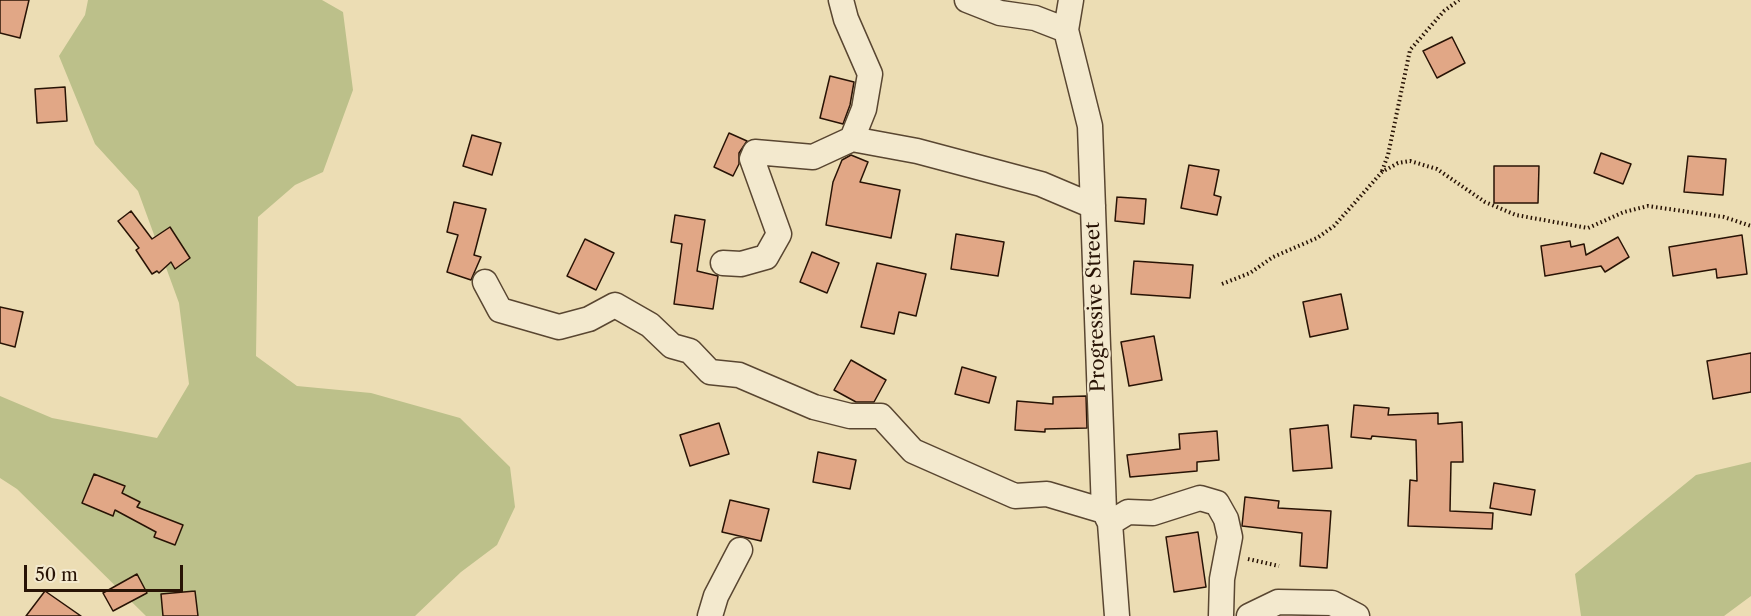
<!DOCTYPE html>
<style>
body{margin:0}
#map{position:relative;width:1751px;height:616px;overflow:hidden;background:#ecddb4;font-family:"Libre Caslon Text",serif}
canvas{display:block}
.scale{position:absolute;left:24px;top:565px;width:159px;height:27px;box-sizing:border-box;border:3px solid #281305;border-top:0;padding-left:8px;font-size:18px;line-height:21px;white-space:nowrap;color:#281305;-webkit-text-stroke:4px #f3e9ce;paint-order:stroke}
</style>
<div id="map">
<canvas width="1751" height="616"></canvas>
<div class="scale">50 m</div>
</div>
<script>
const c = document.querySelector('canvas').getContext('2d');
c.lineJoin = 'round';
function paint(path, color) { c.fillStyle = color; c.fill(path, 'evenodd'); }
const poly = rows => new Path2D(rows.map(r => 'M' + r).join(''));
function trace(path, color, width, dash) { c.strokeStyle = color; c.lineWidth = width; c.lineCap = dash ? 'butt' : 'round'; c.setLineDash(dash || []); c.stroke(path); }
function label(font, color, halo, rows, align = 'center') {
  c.font = font + ' "Libre Caslon Text",serif'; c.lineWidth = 4.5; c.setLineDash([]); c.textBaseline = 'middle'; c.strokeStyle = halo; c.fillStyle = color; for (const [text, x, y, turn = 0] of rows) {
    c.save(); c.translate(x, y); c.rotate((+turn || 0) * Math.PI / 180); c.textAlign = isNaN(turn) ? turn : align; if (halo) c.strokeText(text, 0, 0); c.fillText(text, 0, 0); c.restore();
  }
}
paint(poly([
 [88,0,322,0,343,12,353,90,323,172,295,185,258,217,256,356,297,386,371,393,460,418,510,467,515,507,497,545,461,572,415,616,146,616,17,489,0,478,0,396,52,418,157,438,189,384,179,303,138,191,95,144,59,56,85,15],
 [1751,462,1751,596,1724,616,1581,616,1575,574,1696,475]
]), '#bcc08a');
const building = poly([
 [0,0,29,0,20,38,0,33,0,0],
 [1452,37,1465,63,1437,78,1423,51,1452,37],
 [830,76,854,82,850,105,843,124,820,118,830,76],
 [65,87,67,121,37,123,35,89,65,87],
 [729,133,747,141,739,153,739,164,733,176,714,167,729,133],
 [472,135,501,143,492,175,463,166,472,135],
 [1601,153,1631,164,1623,184,1594,173,1601,153],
 [851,155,868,162,860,182,900,190,891,238,826,225,833,182,842,160,851,155],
 [1688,156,1726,159,1723,195,1684,192,1688,156],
 [1189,165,1219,170,1214,195,1221,197,1217,215,1181,208,1189,165],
 [1494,166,1539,166,1538,203,1494,203,1494,166],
 [1117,197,1146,199,1144,224,1115,221,1117,197],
 [454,202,486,209,474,255,481,257,471,280,447,272,458,235,447,232,454,202],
 [131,211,152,239,170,227,190,258,175,269,171,262,159,273,157,271,152,274,136,250,139,248,118,221,131,211],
 [675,215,705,220,697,271,718,276,713,309,674,304,682,244,671,242,675,215],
 [956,234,1004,242,998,276,951,269,956,234],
 [1742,235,1747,274,1717,278,1716,269,1673,276,1669,247,1742,235],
 [1618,237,1629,257,1605,272,1601,266,1545,276,1541,246,1570,241,1571,247,1584,244,1586,255,1618,237],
 [585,239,614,253,596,290,567,276,585,239],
 [812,252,839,263,827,293,800,282,812,252],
 [1134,261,1193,265,1190,298,1131,294,1134,261],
 [877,263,926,274,916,316,899,312,894,334,861,327,877,263],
 [1341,294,1348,329,1310,337,1303,302,1341,294],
 [0,307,23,312,15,347,0,343,0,307],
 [1154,336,1162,380,1129,386,1121,342,1154,336],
 [1751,353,1751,392,1713,399,1707,361,1751,353],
 [851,360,886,380,874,402,856,402,834,390,851,360],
 [962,367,996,377,989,403,955,394,962,367],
 [1086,396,1087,428,1045,429,1045,432,1015,430,1017,401,1053,404,1053,397,1086,396],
 [1354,405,1389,408,1388,415,1438,413,1438,424,1462,422,1463,462,1451,462,1450,511,1493,513,1492,529,1408,526,1410,480,1417,481,1416,440,1372,436,1371,439,1351,437,1354,405],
 [719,423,729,454,690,466,680,435,719,423],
 [1328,425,1332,468,1293,471,1290,429,1328,425],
 [1217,431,1219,460,1197,462,1197,471,1130,477,1127,455,1180,449,1179,434,1217,431],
 [818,452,856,460,850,489,813,482,818,452],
 [94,474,125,486,122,493,140,502,137,507,183,525,175,545,154,537,156,532,115,510,113,516,82,503,94,474],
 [1494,483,1535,490,1531,515,1490,508,1494,483],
 [1245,497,1279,501,1278,508,1331,511,1327,568,1300,566,1302,533,1242,526,1245,497],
 [730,500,769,509,761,541,722,532,730,500],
 [1198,532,1206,587,1174,592,1166,537,1198,532],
 [137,574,147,593,113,611,103,593,137,574],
 [45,591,81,616,26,616,45,591],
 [195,591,198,616,163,616,161,594,195,591]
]);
paint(building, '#e1a786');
trace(building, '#281305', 1.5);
const minor = poly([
 [967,0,1000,13,1035,18,1066,30],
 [1071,0,1066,30,1090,126,1104,511,1110,523,1117,616],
 [852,139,917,151,1041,184,1093,206],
 [723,263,741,264,766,257,779,234,752,159,755,152,813,157,852,139,864,109,870,74,846,19,841,0],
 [485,282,500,310,559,327,589,319,615,305,650,325,672,346,690,351,710,372,739,375,814,407,850,416,881,416,913,451,1015,496,1047,494,1104,511],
 [1110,523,1128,512,1153,513,1200,498,1217,503,1226,519,1230,537,1222,579,1221,616],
 [710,616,716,596,740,550],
 [1249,616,1278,602,1332,603,1357,616]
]);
trace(minor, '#594631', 27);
trace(poly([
 [1382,171,1388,155,1410,50,1444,11,1459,0],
 [1222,284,1250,273,1273,257,1317,238,1334,226,1382,172,1398,163,1410,161,1437,169,1485,202,1516,215,1538,219,1588,228,1624,212,1648,206,1724,217,1751,226],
 [1248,559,1279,566]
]), '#281305', 4, [1.5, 3]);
trace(minor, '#f3e9ce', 24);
label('20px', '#281305', '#f3e9ce', [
 ["Progressive Street",1096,307,-92]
]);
</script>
